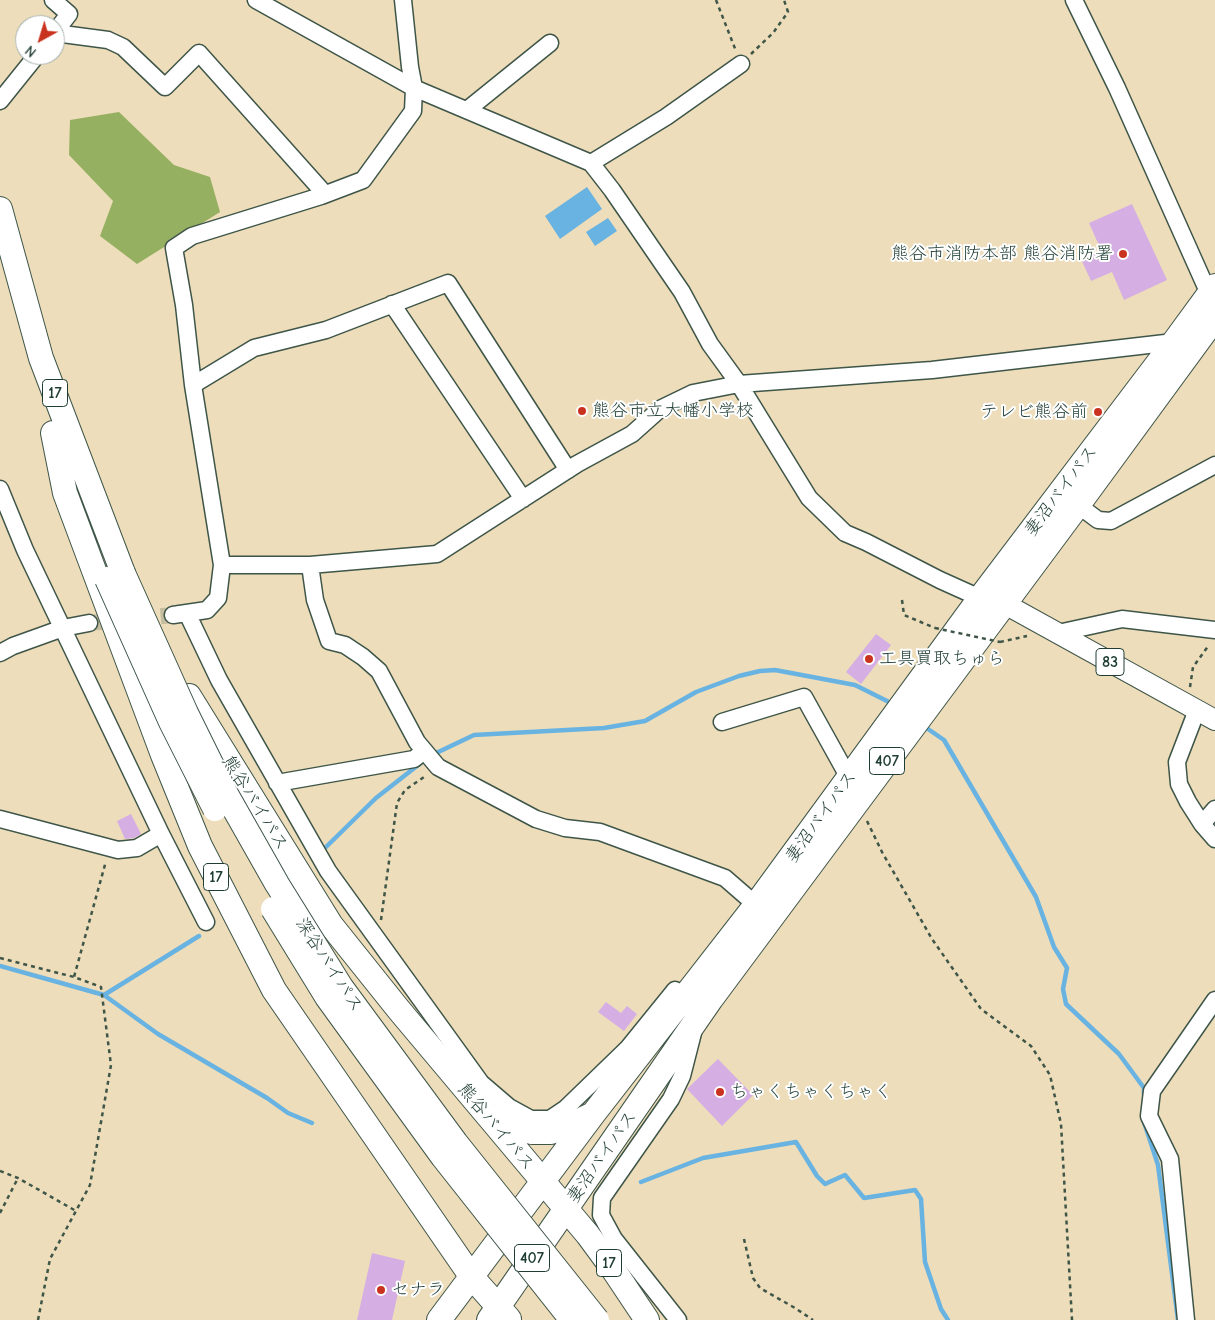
<!DOCTYPE html>
<meta charset="utf-8">
<style>
body{margin:0}
#map{position:relative;width:1215px;height:1320px;overflow:hidden;background:#edddba;font-family:"Comic Neue",sans-serif}
canvas{display:block}
.north{position:absolute;left:15px;top:15px;width:50px;height:50px;box-sizing:border-box;background:#fff;border:1px solid #a5b1ae;border-radius:50%;rotate:219deg;font-size:14px;font-weight:700;line-height:20px;text-align:center;color:#1f3d34}
.north::after{content:'';display:block;margin:auto;width:18px;height:22px;background:#c8321e;clip-path:polygon(50% 0,100% 100%,50% 72%,0 100%)}
</style>
<div id="map">
<canvas width="1215" height="1320"></canvas>
<div class="north">N</div>
</div>
<script>
const c = document.querySelector('canvas').getContext('2d');
c.lineJoin = 'round';
function paint(path, color) { c.fillStyle = color; c.fill(path, 'evenodd'); }
const poly = rows => new Path2D(rows.map(r => 'M' + r).join(''));
function trace(path, color, width, dash) { c.strokeStyle = color; c.lineWidth = width; c.lineCap = dash ? 'butt' : 'round'; c.setLineDash(dash || []); c.stroke(path); }
function label(font, color, halo, rows, align = 'center') {
  c.font = font + ' "Comic Neue","Klee One",sans-serif'; c.lineWidth = 4; c.setLineDash([]); c.textBaseline = 'middle'; c.strokeStyle = halo; c.fillStyle = color; for (const [text, x, y, turn = 0] of rows) {
    c.save(); c.translate(x, y); c.rotate((+turn || 0) * Math.PI / 180); c.textAlign = isNaN(turn) ? turn : align; if (halo) c.strokeText(text, 0, 0); c.fillText(text, 0, 0); c.restore();
  }
}
paint(poly([
 [119,112,174,165,210,177,220,212,137,264,100,236,113,201,69,155,70,120]
]), '#96b062');
paint(poly([
 [587,187,602,209,560,239,545,216],
 [608,218,617,231,595,246,586,232]
]), '#68b3e1');
trace(poly([
 [928,729,944,740,1036,897,1054,947,1067,968,1063,989,1066,1004,1119,1054,1144,1088,1144,1095],
 [432,755,474,735,604,728,645,721,696,692,739,676,760,671,775,670,855,685,887,701],
 [326,847,376,798,422,762],
 [0,966,104,995,158,1034,267,1098,288,1113,312,1123],
 [104,995,199,936],
 [1144,1122,1158,1165,1178,1320],
 [641,1182,703,1158,796,1142,817,1176,825,1184,845,1175,864,1198,915,1190,921,1199,925,1262,941,1309,948,1320]
]), '#68b3e1', 4.5);
paint(poly([
 [1132,204,1167,280,1124,300,1112,272,1091,281,1081,259,1101,250,1089,223],
 [876,634,891,645,861,684,846,672],
 [131,814,141,834,134,838,125,839,117,821],
 [606,1002,621,1013,627,1006,637,1014,624,1031,598,1012],
 [718,1059,753,1095,722,1126,687,1089],
 [372,1253,405,1261,392,1320,357,1320]
]), '#d5aee4');
trace(poly([
 [89,623,173,615]
]), '#c4bd9f', 16, [16, 8]);
const minor = poly([
 [53,0,69,14,55,32],
 [256,0,414,88,591,163,612,190,682,292,710,344,739,384,809,498,845,533,866,542,940,580,980,598,988,600],
 [1074,0,1117,88,1209,294],
 [55,33,108,40,123,47,165,87,199,53,325,194],
 [0,101,37,55],
 [467,110,550,43],
 [591,163,666,117,741,64],
 [392,304,523,499],
 [193,385,254,348,326,330,448,283,568,470],
 [0,489,25,550,161,834,206,922],
 [1078,505,1098,520,1111,521,1215,465],
 [222,565,310,565,437,554,577,464,632,434,660,409,693,393,739,384,932,370,1174,342],
 [310,565,315,600,329,641,345,645,363,657,379,671,417,742,438,767,536,819,565,828,600,832,725,878,763,911],
 [187,613,219,680,328,871,481,1083,509,1107,531,1119,550,1119,565,1109,628,1048,675,990],
 [173,615,207,610,218,598,222,565,193,385,184,305,174,248,192,236,321,196,363,180,413,111,414,88,410,67,403,0],
 [1058,633,1122,619,1215,630],
 [0,653,13,646,63,628,89,623],
 [1197,710,1177,762,1179,784,1188,802,1202,824,1215,839],
 [722,722,804,697,849,778],
 [277,783,414,759,424,751],
 [0,819,118,850,137,848,161,834],
 [1202,824,1215,809],
 [678,1320,614,1239,601,1215,602,1198,671,1099,682,1076,693,1033],
 [1186,1320,1170,1159,1149,1116,1152,1091,1215,1000]
]);
const major = poly([
 [1005,604,1215,720]
]);
const highway = poly([
 [0,209,41,358,123,573],
 [53,433,65,493,163,755,200,846,274,990,471,1276,509,1319],
 [189,696,331,925,399,1010,588,1235,613,1269,647,1320],
 [489,1115,516,1128,532,1132,551,1132,568,1126,591,1115],
 [439,1320,594,1113,755,906,980,598,1174,342,1215,286],
 [489,1320,711,999,1078,505,1215,318]
]);
trace(minor, '#3e5548', 19);
trace(major, '#3e5548', 22);
trace(highway, '#3e5548', 26);
trace(poly([
 [716,0,736,51],
 [751,54,773,33,788,12,784,0],
 [902,600,904,615,935,628],
 [1000,642,1027,636],
 [1190,687,1193,667,1209,645],
 [867,821,882,852,932,939,981,1009,1031,1046,1050,1075,1061,1124,1072,1320],
 [381,920,397,803,405,790,427,775],
 [0,958,74,977],
 [0,1171,18,1178,76,1211],
 [0,1213,18,1178],
 [744,1239,753,1278,760,1288,795,1308,813,1320],
 [38,1320,50,1259,90,1185,111,1065,101,987,74,977,106,861]
]), '#3e5548', 2.5, [4, 4]);
trace(minor, '#fff', 16);
trace(major, '#fff', 20);
trace(highway, '#fff', 24);
const highwayBridge = poly([
 [123,573,186,713,226,794,277,884,341,987,456,1143,597,1320],
 [107,579,171,722,215,809],
 [273,909,327,997,443,1157,572,1320]
]);
trace(highwayBridge, '#3e5548', 26, []);
trace(poly([
 [935,628,1000,642]
]), '#3e5548', 2.5, [4, 4]);
trace(highwayBridge, '#fff', 24);
for (const [x, y, r, color] of [
 [1123,254,5,"#c8321e"],
 [582,411,5,"#c8321e"],
 [1098,412,5,"#c8321e"],
 [869,659,5,"#c8321e"],
 [720,1092,5,"#c8321e"],
 [381,1290,5,"#c8321e"]
]) { const dot = new Path2D(); dot.arc(x, y, r, 0, 2 * Math.PI); c.fillStyle = color; c.fill(dot); trace(dot, '#fff', 2); }
for (const [x, y, w] of [
 [55,393,25],
 [1110,662,28],
 [887,761,35],
 [216,877,25],
 [532,1258,35],
 [609,1263,25]
]) { const box = new Path2D(); box.roundRect(x - w / 2, y - 13.5, w, 27, 4); c.fillStyle = '#fff'; c.fill(box); trace(box, '#1f3d34', 1); }
label('bold 16px', '#1f3d34', null, [
 ["17",55,393],
 ["83",1110,662],
 ["407",887,761],
 ["17",216,877],
 ["407",532,1258],
 ["17",609,1263]
]);
label('18px', '#1f3d34', '#fff', [
 ["熊谷市消防本部 熊谷消防署",1113,254,"right"],
 ["熊谷市立大幡小学校",592,411],
 ["テレビ熊谷前",1088,412,"right"],
 ["工具買取ちゅら",879,659],
 ["ちゃくちゃくちゃく",730,1092],
 ["セナラ",391,1290]
], 'left');
label('18px', '#1f3d34', '#fff', [
 ["妻沼バイパス",1061,491,-53],
 ["熊谷バイパス",255,803,58],
 ["妻沼バイパス",821,817,-54],
 ["深谷バイパス",329,965,57],
 ["熊谷バイパス",496,1127,50],
 ["妻沼バイパス",602,1157,-55]
]);
</script>
